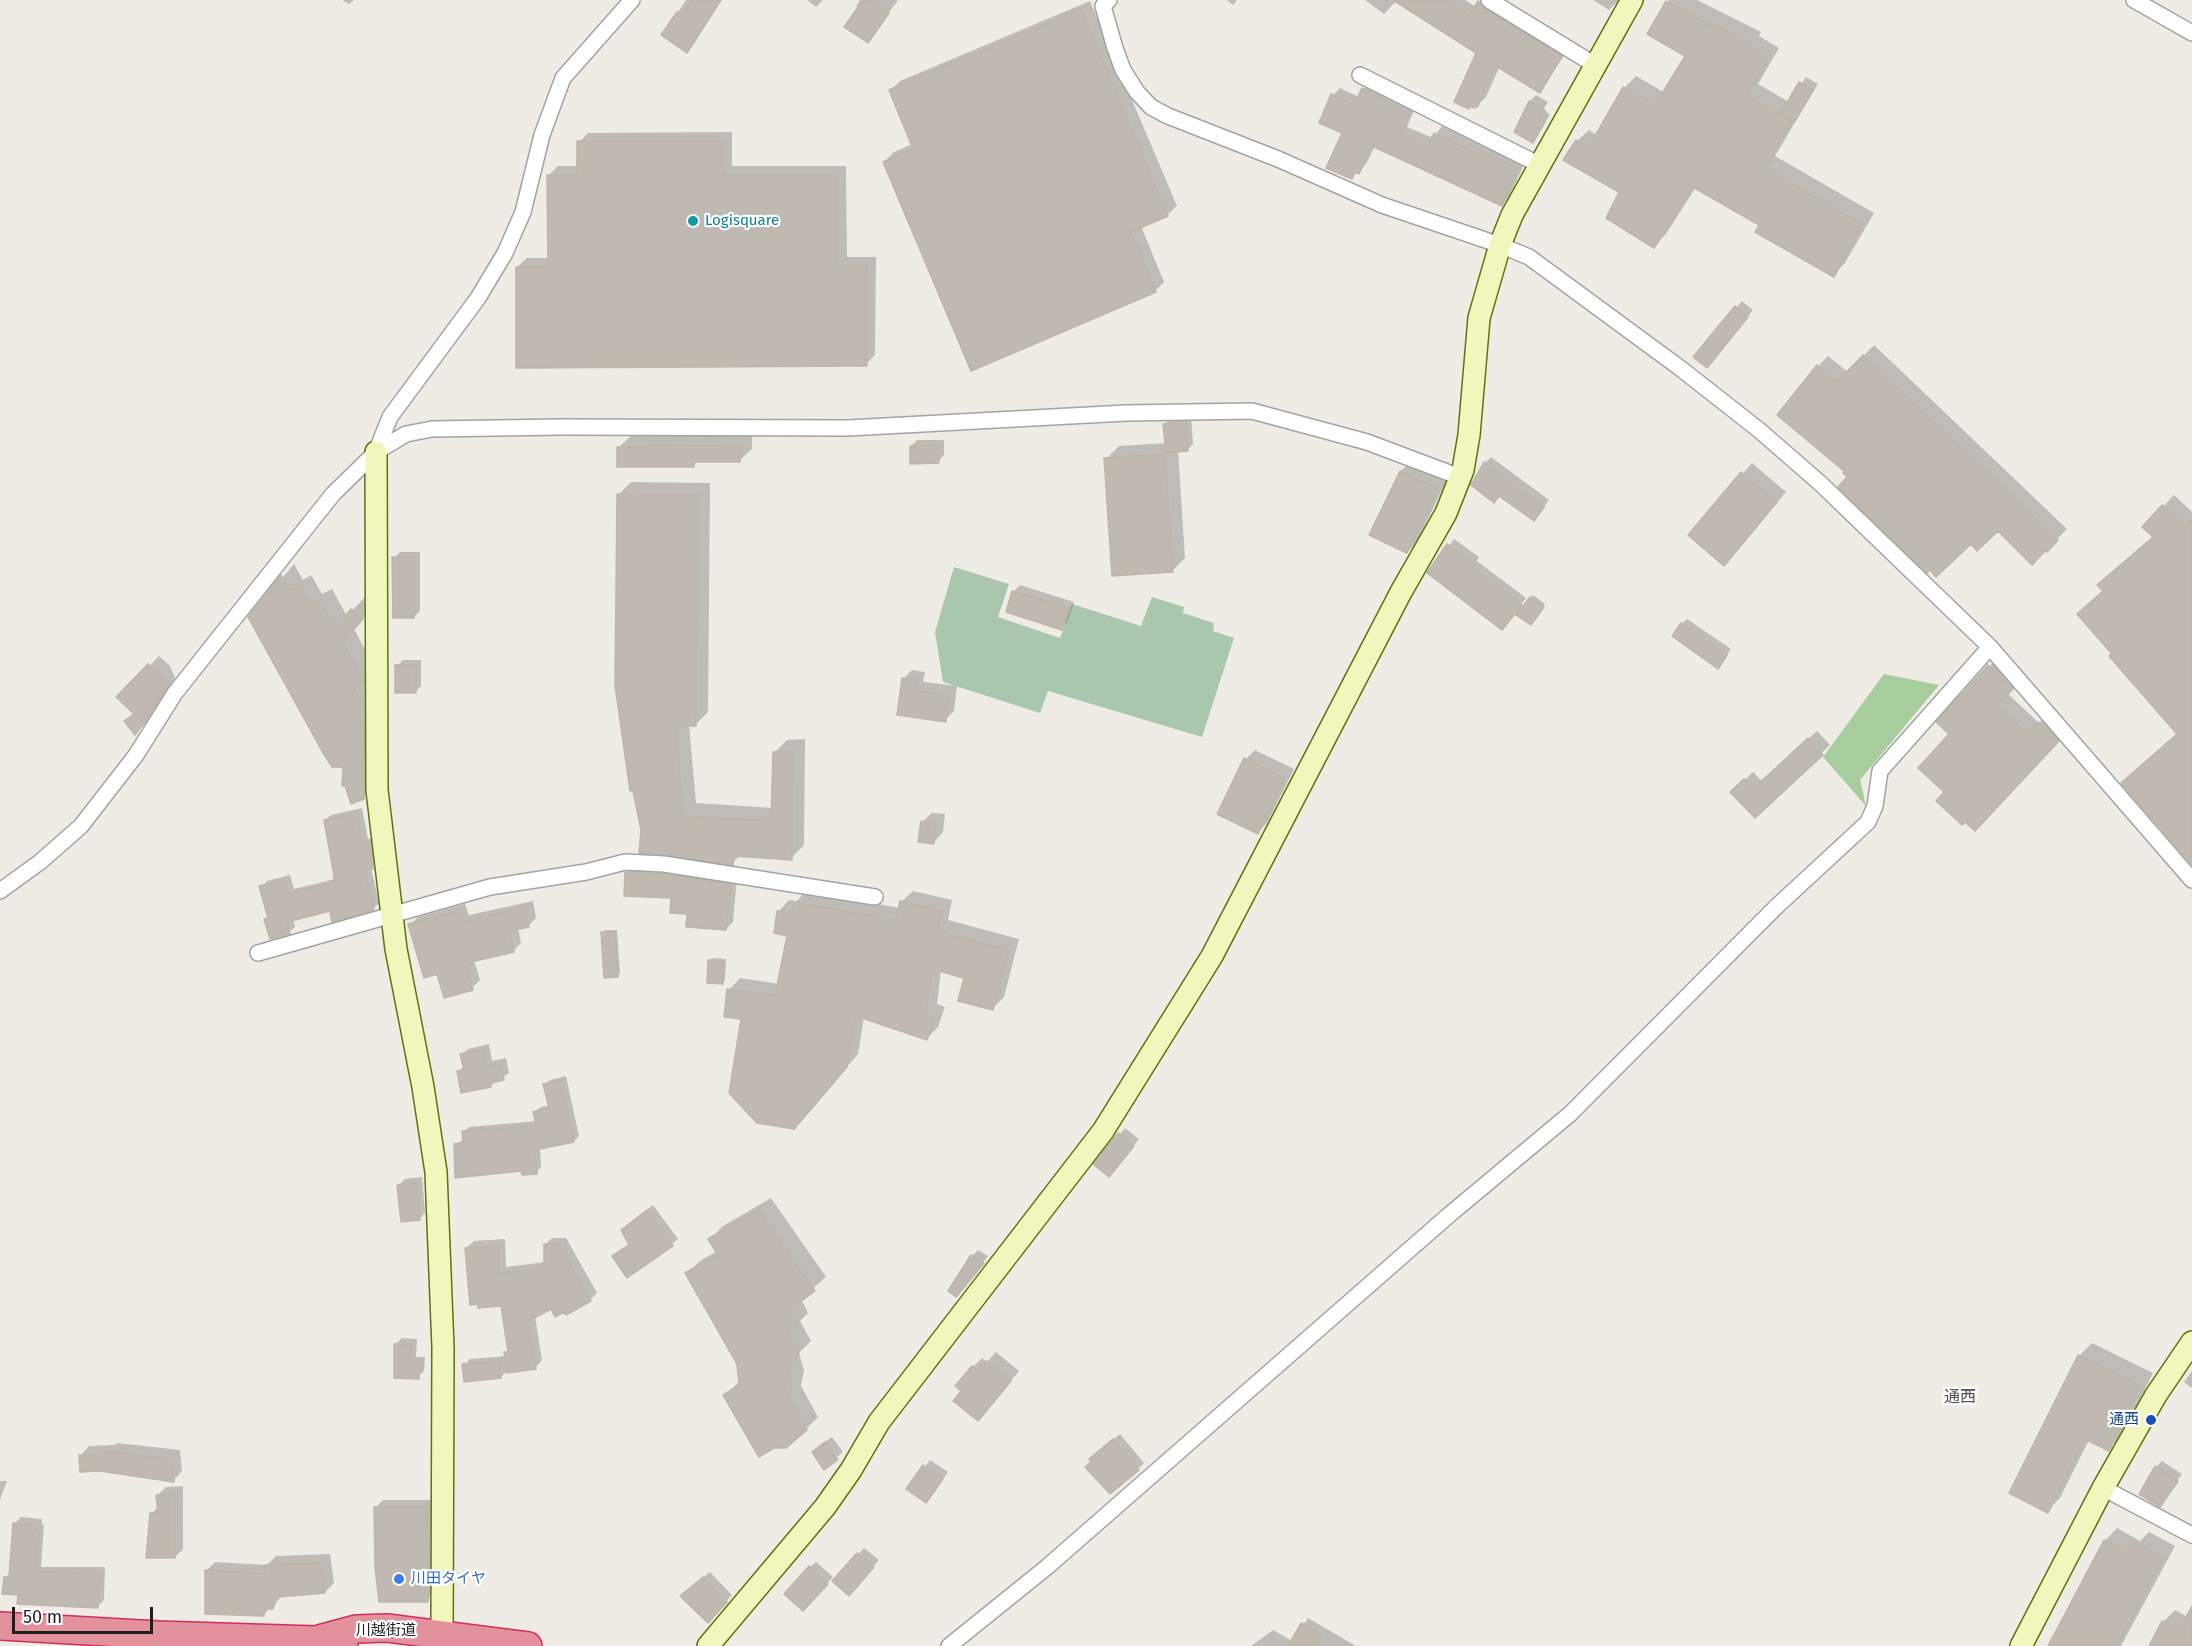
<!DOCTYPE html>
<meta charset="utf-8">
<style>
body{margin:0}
#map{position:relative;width:2192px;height:1646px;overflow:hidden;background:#efece6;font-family:"Fira Sans",sans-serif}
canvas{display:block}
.scale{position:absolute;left:12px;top:1607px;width:141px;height:27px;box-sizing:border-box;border:3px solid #1f1f1f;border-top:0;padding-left:8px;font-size:18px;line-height:21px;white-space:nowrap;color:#1f1f1f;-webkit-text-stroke:4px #fff;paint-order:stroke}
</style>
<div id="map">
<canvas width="2192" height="1646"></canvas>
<div class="scale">50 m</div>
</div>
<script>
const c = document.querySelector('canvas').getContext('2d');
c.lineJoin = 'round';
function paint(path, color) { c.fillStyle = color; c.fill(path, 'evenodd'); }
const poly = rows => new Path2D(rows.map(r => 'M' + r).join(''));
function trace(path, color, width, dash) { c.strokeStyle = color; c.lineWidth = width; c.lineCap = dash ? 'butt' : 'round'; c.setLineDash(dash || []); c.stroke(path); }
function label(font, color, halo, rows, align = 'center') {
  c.font = font + ' "Fira Sans","Noto Sans JP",sans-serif'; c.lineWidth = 4.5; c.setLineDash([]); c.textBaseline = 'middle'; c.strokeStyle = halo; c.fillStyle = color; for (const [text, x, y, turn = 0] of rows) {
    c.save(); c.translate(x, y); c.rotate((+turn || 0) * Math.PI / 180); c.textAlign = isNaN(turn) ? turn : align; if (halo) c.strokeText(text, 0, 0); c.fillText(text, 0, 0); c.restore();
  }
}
paint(poly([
 [1884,674,1939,685,1860,780,1866,806,1823,757]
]), '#a8cd9c');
paint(poly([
 [954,567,1009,584,998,617,1060,638,1072,604,1141,626,1152,597,1184,607,1183,613,1214,623,1213,631,1234,638,1202,737,1048,691,1040,713,943,682,935,632]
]), '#a8c7ae');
paint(poly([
 [342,0,354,0,349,4],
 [686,0,721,0,687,51,663,35],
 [807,0,823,0,816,7],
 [860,0,898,0,868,41,859,8,856,6],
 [1227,0,1237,0,1233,5],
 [1365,0,1465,0,1476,7,1481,0,1491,0,1569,48,1540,91,1500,66,1486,97,1477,105,1478,53,1397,0,1384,14],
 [1593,0,1619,0,1609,10],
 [1669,0,1697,0,1761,32,1759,36,1779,48,1758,84,1789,102,1806,77,1818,84,1775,156,1874,213,1845,263,1833,275,1761,225,1696,187,1666,234,1654,246,1621,191,1577,141,1589,130,1597,135,1624,88,1636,76,1665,93,1687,56,1649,34],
 [1090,1,1177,206,1167,215,1141,226,1164,282,1155,291,884,162,894,152,913,144,890,91,900,81],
 [1370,81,1416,106,1407,127,1433,138,1442,126,1483,146,1487,142,1526,160,1509,197,1502,205,1375,146,1366,164,1351,178,1344,132,1333,95,1340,88,1359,97],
 [1536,95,1548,102,1544,109,1550,115,1532,141,1516,131,1530,101],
 [732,132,732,166,846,166,847,257,876,257,875,355,866,364,517,267,527,258,549,258,549,175,558,166,579,166,579,142,588,133],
 [1742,301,1753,310,1713,360,1695,357],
 [1874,345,2067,529,2057,539,1998,529,1971,542,1849,476,1818,366,1828,356,1848,372],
 [1191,417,1193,444,1188,449,1178,450,1185,558,1172,571,1106,459,1119,446,1167,443,1165,424,1170,419],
 [752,434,752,449,739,461,698,460,693,465,618,448,631,436],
 [917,440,944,440,944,455,938,461,911,446],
 [1491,457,1549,500,1540,513,1485,463],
 [1410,462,1447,479,1417,542,1407,552,1401,471],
 [1752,463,1786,492,1734,554,1690,535],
 [631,482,710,483,708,712,695,725,689,725,696,803,773,808,774,753,787,740,805,739,804,845,791,858,741,855,732,863,643,830,618,495],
 [2174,495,2192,512,2192,862,2178,733,2114,654,2104,591,2154,536,2144,527],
 [1454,539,1479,557,1477,561,1526,598,1508,622,1429,572],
 [400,552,420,552,420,611,414,617,394,558],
 [294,564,303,580,311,575,322,594,332,589,347,616,364,598,374,606,354,629,375,668,376,785,363,798,250,617],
 [1020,585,1074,602,1067,622,1061,628,1008,611,1014,591],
 [1533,595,1545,604,1533,621,1531,598],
 [1687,619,1731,649,1722,662,1682,624],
 [2001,654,2024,676,2008,694,2039,723,2050,711,2069,729,1986,818,1946,792,1951,734,1938,722],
 [159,656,170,666,175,678,145,724,136,733,126,721,135,712,119,697],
 [403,660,421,660,421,686,415,692,397,666],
 [912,670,925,672,923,682,957,686,954,711,945,720,898,714,903,679],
 [1817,731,1830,745,1755,816,1732,792,1753,772,1762,781],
 [1255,750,1294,769,1267,823,1258,832,1246,759],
 [362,808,368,839,374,837,378,862,371,868,379,903,373,909,331,909,293,919,295,927,289,932,265,920,269,916,261,887,267,881,290,875,294,889,335,879,325,820,331,815],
 [932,813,945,814,943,832,934,842,922,822],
 [634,866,737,877,733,922,726,929,672,896,626,873],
 [806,891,900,908,901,902,913,891,952,900,948,920,1019,939,1004,997,992,1009,966,977,941,970,937,1004,945,1007,938,1027,927,1038,864,1017,858,1054,805,1115,743,1018,729,990,740,978,779,984,789,934,778,912,789,900,797,901],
 [533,901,536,918,528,926,518,928,521,943,514,950,474,960,480,980,472,988,438,972,410,925,418,917,465,904,469,915],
 [605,930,617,930,620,973,617,976,603,933],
 [712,958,726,959,725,980,722,983,709,961],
 [489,1044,492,1061,506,1058,509,1073,490,1086,458,1072,464,1066,462,1054,468,1049],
 [566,1076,579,1136,574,1141,540,1148,541,1167,536,1172,455,1145,464,1139,463,1132,469,1127,536,1121,534,1113,539,1108,549,1105,545,1085,550,1080],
 [1125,1128,1139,1139,1114,1169,1096,1164],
 [422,1177,425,1213,419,1219,399,1185,405,1179],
 [771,1198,826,1277,801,1299,808,1313,800,1321,811,1341,799,1353,804,1370,801,1386,818,1417,806,1429,725,1395,740,1381,738,1363,687,1273,700,1261,717,1251,710,1239,723,1226],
 [653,1205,678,1239,672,1244,614,1257,630,1244,629,1224],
 [552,1238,566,1238,597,1293,590,1300,565,1310,551,1307,535,1316,542,1360,535,1368,508,1370,501,1377,464,1365,470,1359,506,1356,509,1350,502,1304,466,1248,474,1241,505,1239,506,1267,545,1262,545,1245],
 [978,1250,988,1256,962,1289,972,1256],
 [402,1338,417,1339,416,1357,425,1357,424,1371,418,1377,396,1344],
 [2092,1343,2153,1373,2121,1437,2108,1449,2089,1440,2060,1498,2047,1511,2079,1356],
 [996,1352,1019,1371,978,1419,963,1391,973,1367,982,1358,987,1362],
 [2192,1371,2192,1388,2184,1382],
 [1120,1434,1144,1463,1138,1469,1092,1462,1097,1453],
 [832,1437,843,1452,825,1467,819,1446],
 [117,1443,180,1450,182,1471,174,1480,81,1455,89,1446,114,1445],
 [930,1460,948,1472,932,1495,908,1488],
 [2162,1461,2182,1474,2160,1505,2156,1467],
 [0,1481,7,1481,0,1500],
 [183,1486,183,1549,175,1557,151,1514,159,1506,158,1495,166,1487],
 [383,1500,435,1500,435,1593,427,1600,375,1508],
 [21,1517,42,1519,42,1525,44,1525,41,1567,105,1567,104,1600,98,1606,20,1594,5,1578,11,1572,15,1523],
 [2117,1528,2140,1541,2149,1532,2175,1546,2121,1646,2050,1646,2105,1541],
 [864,1548,879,1560,855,1588,834,1581],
 [330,1554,334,1583,325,1592,283,1595,264,1614,206,1571,215,1562,267,1565,276,1556],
 [816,1562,833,1577,803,1609,810,1567],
 [710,1572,732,1595,708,1621,688,1590],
 [2175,1610,2188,1617,2192,1646,2150,1646,2163,1622],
 [1308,1618,1356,1646,1251,1646,1273,1630,1292,1641]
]), '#0003');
const building = poly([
 [692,0,721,0,687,53,661,35,677,12,682,15,692,0],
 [863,0,870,0,889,13,868,43,844,27,863,0],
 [1393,0,1444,0,1469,15,1478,1,1484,8,1562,56,1540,93,1496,66,1478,106,1475,108,1470,106,1469,109,1454,102,1476,53,1393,0],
 [1666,1,1720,31,1722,28,1751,45,1748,48,1768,60,1747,96,1792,122,1765,169,1863,225,1834,277,1755,232,1759,225,1693,187,1654,248,1606,218,1619,192,1563,160,1576,140,1588,148,1623,87,1655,105,1685,56,1647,34,1666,1],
 [1081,9,1168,216,1131,232,1156,292,971,371,883,162,913,149,889,90,1081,9],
 [1799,82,1813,90,1795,121,1781,113,1799,82],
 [1362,88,1410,114,1400,134,1427,146,1434,133,1476,153,1478,149,1519,168,1502,206,1372,146,1359,174,1355,172,1352,179,1326,168,1342,133,1319,123,1331,94,1354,105,1362,88],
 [1529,101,1543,109,1539,115,1545,122,1533,143,1514,132,1529,101],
 [577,141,723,141,723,175,837,175,838,266,867,266,867,366,516,368,516,267,548,267,547,175,577,175,577,141],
 [1735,306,1748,317,1707,368,1693,357,1735,306],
 [1863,355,2058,540,2047,552,2045,551,2032,565,1998,531,1977,551,1971,544,1936,577,1930,570,1927,573,1838,487,1847,477,1843,473,1844,471,1777,415,1817,365,1837,382,1863,355],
 [1186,422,1188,451,1166,453,1163,424,1186,422],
 [648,445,740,446,740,462,694,462,694,467,617,467,617,447,648,447,648,445],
 [938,445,939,463,910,464,910,446,938,445],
 [1165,454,1173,572,1112,576,1104,458,1165,454],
 [1484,462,1544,507,1534,521,1499,496,1494,503,1471,485,1484,462],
 [1400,471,1438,489,1407,553,1369,535,1400,471],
 [1741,472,1777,502,1724,566,1688,535,1741,472],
 [617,494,698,495,696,726,676,726,683,816,771,821,773,752,793,751,792,860,734,856,733,865,639,853,641,830,633,791,630,791,615,685,617,494],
 [2162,505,2185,526,2192,520,2192,865,2121,783,2177,734,2109,656,2112,654,2077,614,2103,591,2097,585,2153,537,2142,527,2162,505],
 [1447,544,1474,564,1472,567,1522,605,1502,630,1427,573,1447,544],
 [392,557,414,557,414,618,393,618,392,557],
 [281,575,290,591,299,586,309,605,320,600,335,628,351,609,363,619,343,642,364,681,354,688,364,706,355,711,364,727,364,799,351,804,345,786,342,786,343,767,332,767,322,751,248,617,281,575],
 [1012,591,1069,608,1062,630,1006,612,1012,591],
 [1530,597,1544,607,1531,625,1516,615,1530,597],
 [1681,623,1727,655,1718,669,1672,636,1681,623],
 [148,664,160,676,166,689,135,735,124,721,134,714,116,697,148,664],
 [395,665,416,665,416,693,395,693,395,665],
 [1988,665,2013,689,1997,706,2027,734,2038,722,2059,741,1975,831,1965,822,1962,825,1936,801,1944,792,1918,768,1949,734,1936,722,1988,665],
 [902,678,917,680,915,691,949,695,946,722,897,715,902,678],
 [1808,738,1823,755,1755,818,1730,792,1744,779,1753,789,1808,738],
 [1244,758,1285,779,1258,834,1217,814,1244,758],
 [357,813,362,843,369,842,373,869,365,871,374,910,332,922,330,911,295,920,287,923,290,934,270,939,264,919,268,918,259,886,284,880,288,894,335,882,324,820,357,813],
 [921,821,936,823,934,844,918,842,921,821],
 [625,872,663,874,731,884,726,930,686,927,687,914,670,913,671,898,624,896,625,872],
 [900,901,942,911,937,931,1009,950,993,1010,958,1001,964,978,932,969,926,1015,935,1018,927,1040,856,1016,847,1067,794,1129,757,1123,729,1093,741,1019,724,1017,727,989,775,995,787,936,774,933,777,911,792,912,794,902,896,920,900,901],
 [525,907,529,927,510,931,514,952,471,962,472,964,466,966,473,990,444,998,437,974,424,978,408,924,457,911,461,922,525,907],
 [601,932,615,932,618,977,604,978,601,932],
 [708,960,724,961,723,984,707,983,708,960],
 [484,1049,487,1066,501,1063,504,1080,490,1083,491,1087,461,1093,457,1071,464,1070,460,1054,484,1049],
 [561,1080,574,1142,535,1150,537,1174,522,1175,521,1171,455,1178,454,1144,463,1143,462,1131,536,1125,533,1112,549,1108,543,1084,561,1080],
 [1118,1133,1134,1146,1109,1177,1093,1164,1118,1133],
 [416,1183,420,1220,401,1222,397,1185,416,1183],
 [647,1210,673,1246,627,1278,612,1256,629,1245,621,1230,647,1210],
 [758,1210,815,1291,788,1311,797,1326,787,1332,799,1355,787,1366,792,1383,789,1399,807,1430,786,1448,774,1448,759,1457,723,1395,739,1386,737,1364,685,1273,718,1255,708,1239,758,1210],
 [544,1244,558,1244,591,1301,566,1315,564,1312,555,1317,551,1309,528,1321,536,1369,507,1373,504,1352,508,1352,501,1306,478,1308,478,1304,470,1305,465,1248,498,1246,499,1273,544,1268,544,1244],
 [971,1255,984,1263,956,1297,948,1291,971,1255],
 [394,1344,411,1344,411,1363,420,1363,419,1379,394,1378,394,1344],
 [2078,1355,2141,1386,2109,1451,2085,1439,2048,1513,2009,1493,2078,1355],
 [500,1361,501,1378,464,1382,462,1364,500,1361],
 [986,1361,1011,1381,978,1421,953,1401,961,1391,955,1386,972,1366,978,1371,986,1361],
 [1113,1439,1139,1470,1110,1494,1085,1467,1091,1462,1089,1459,1113,1439],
 [825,1442,838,1460,824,1470,812,1452,825,1442],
 [106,1451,171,1459,174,1482,100,1471,80,1472,79,1455,107,1454,106,1451],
 [923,1465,943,1479,926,1503,906,1489,923,1465],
 [2155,1466,2178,1481,2160,1507,2139,1494,2155,1466],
 [176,1493,175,1558,146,1558,150,1513,158,1513,156,1495,176,1493],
 [374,1507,428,1507,428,1602,379,1602,375,1567,374,1507],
 [13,1523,36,1525,36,1530,39,1531,36,1572,100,1573,98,1608,17,1604,18,1595,2,1594,4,1577,9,1577,13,1523],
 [2104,1540,2130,1554,2135,1543,2164,1558,2117,1646,2048,1646,2104,1540],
 [857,1553,874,1567,849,1596,832,1581,857,1553],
 [322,1563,325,1593,277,1597,273,1609,265,1609,264,1616,205,1614,205,1570,264,1574,265,1565,322,1563],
 [809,1566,828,1584,803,1611,784,1594,809,1566],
 [703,1577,727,1602,708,1623,680,1596,703,1577],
 [2192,1606,2192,1646,2149,1646,2162,1621,2179,1630,2192,1606],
 [1301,1623,1322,1635,1316,1646,1288,1646,1301,1623]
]);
paint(building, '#c0b9b2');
trace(building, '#c0b4a8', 1.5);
const street = poly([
 [1109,0,1103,6,1115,48,1123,70,1137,92,1151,107,1168,116,1278,159,1382,205,1500,245,1529,257,1680,368,1759,430,1821,484,1990,647,2192,880],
 [1489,0,1595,65],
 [2134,0,2192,33],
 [1360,75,1540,165],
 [376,452,390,417,478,298,505,253,523,212,542,135,563,78,632,0],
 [0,891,40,862,81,826,136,755,175,693,333,494,376,452,406,434,432,429,560,427,848,428,1126,413,1252,411,1367,442,1460,477],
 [258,953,490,887,586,872,625,862,664,864,875,897],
 [2103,1488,2192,1535],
 [949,1646,1047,1567,1449,1215,1570,1114,1776,907,1868,822,1875,806,1880,771,1990,647]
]);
const secondary = poly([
 [376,452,377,790,396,949,423,1087,436,1172,443,1348,442,1633],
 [708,1646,825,1507,851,1470,879,1422,1103,1131,1212,956,1401,592,1446,513,1463,470,1469,435,1479,318,1500,245,1512,215,1632,0],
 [2021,1646,2103,1488,2156,1395,2192,1342]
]);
const highway = poly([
 [0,1626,158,1635,315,1640,344,1646],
 [319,1639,356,1629,387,1628,528,1646]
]);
trace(street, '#a3a3a3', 18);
trace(secondary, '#61720a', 24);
trace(highway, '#d32d5d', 30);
trace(street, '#fff', 15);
trace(secondary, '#f1f7bc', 21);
trace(highway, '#e3919c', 27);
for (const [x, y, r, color] of [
 [693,221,6,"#0f9aa8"],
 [2151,1420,6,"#1a4fb4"],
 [399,1579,6,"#3f7fe0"]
]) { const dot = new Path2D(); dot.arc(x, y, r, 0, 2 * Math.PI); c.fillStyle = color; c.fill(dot); trace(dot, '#fff', 2); }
label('15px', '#0d838f', '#fff', [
 ["Logisquare",705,221]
], 'left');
label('15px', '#164399', '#fff', [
 ["通西",2139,1420]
], 'right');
label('15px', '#366cbe', '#fff', [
 ["川田タイヤ",411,1579]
], 'left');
label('15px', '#1f1f1f', '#fff', [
 ["川越街道",386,1631]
]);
label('16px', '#525252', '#fff', [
 ["通西",1960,1398]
]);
</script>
